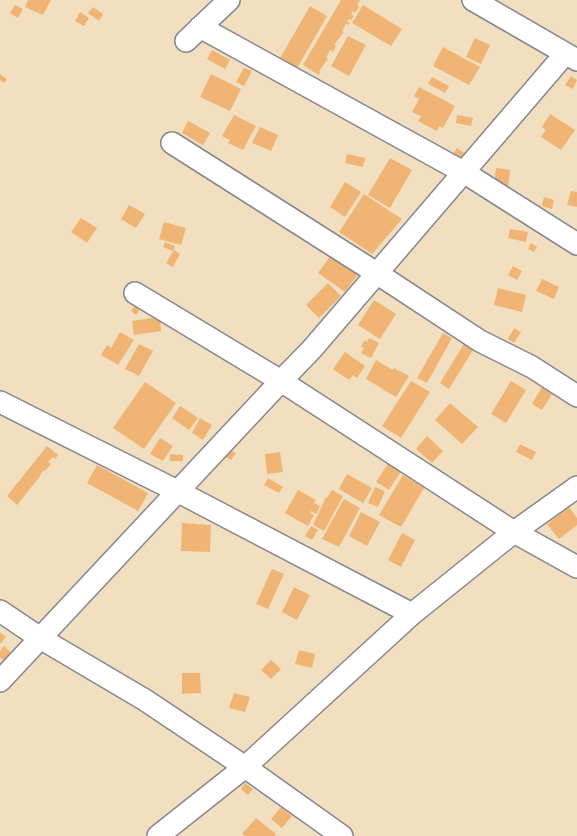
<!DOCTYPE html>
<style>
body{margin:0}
canvas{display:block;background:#f1dfc0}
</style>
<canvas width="577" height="836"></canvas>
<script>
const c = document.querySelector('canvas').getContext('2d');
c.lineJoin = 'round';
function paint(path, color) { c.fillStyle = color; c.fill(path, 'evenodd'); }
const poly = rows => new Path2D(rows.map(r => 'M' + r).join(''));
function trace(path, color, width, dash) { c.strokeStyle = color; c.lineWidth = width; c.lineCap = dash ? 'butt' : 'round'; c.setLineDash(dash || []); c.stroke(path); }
paint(poly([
 [28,0,51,0,43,15,25,7],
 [341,0,360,0,357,5,359,7,355,13,353,11,351,14,354,16,351,20,349,19,347,21,350,23,348,25,346,24,342,31,344,32,334,45,336,46,333,52,330,50,326,58,328,59,319,71,320,72,319,75,303,65],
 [15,5,23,9,18,18,10,13],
 [363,5,402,29,391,46,352,23],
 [310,6,327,16,296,70,279,60],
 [93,7,103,14,99,21,88,13],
 [80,12,89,18,84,26,75,21],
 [348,36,366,45,349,76,331,66],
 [475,38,490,45,481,64,466,57],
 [443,47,480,67,469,85,433,66],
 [212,50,230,60,225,69,207,59],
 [244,68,252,71,244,86,236,82],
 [0,74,7,79,4,83,0,80],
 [211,74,241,89,230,111,200,97],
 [571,76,577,80,573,89,565,85],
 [432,77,449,86,445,93,428,84],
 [419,87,455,106,443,128,439,126,437,131,418,121,421,116,412,112,419,99,414,96],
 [550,114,575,130,561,150,541,137,546,130,542,127],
 [234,115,256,126,243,150,228,143,230,140,222,136],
 [457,115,473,118,471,126,456,123],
 [188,121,210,133,203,145,182,133],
 [260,127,278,135,271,151,252,143],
 [457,148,466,154,458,165,450,159],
 [347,154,365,158,363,167,345,163],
 [390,158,412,170,390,208,368,195],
 [496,168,510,170,508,188,494,186],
 [345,182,361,192,345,217,330,207],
 [571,191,577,192,577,207,567,205],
 [364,194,402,219,372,254,339,232],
 [544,197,554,200,552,209,542,206],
 [129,205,145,214,136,228,121,219],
 [81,218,97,228,87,243,71,232],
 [164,222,186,228,181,245,159,239],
 [510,229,528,232,526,242,508,238],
 [165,242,175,246,173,251,163,247],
 [531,243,537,247,534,252,528,249],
 [174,250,180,254,173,267,166,263],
 [331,255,358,274,345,292,318,273],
 [513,266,522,271,517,280,508,275],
 [542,279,559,287,554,299,536,291],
 [328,283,341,296,319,318,306,305],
 [498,288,526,295,522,312,494,305],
 [374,300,396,314,380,339,358,325],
 [137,303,142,306,136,315,131,311],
 [160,317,161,331,134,335,132,321],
 [514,328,521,332,514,343,508,339],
 [120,332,134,340,118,365,101,355,107,345,111,348],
 [443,333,452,338,427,383,417,378],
 [369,338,379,343,371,358,361,353,364,348,361,346,365,340,367,342],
 [467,339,476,345,449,389,440,383],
 [139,344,153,351,139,376,125,369],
 [345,352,365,366,357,378,353,375,349,380,333,369],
 [376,360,393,370,394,368,409,376,396,397,366,379],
 [411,381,430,392,401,438,382,426],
 [511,381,526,390,506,423,491,414],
 [145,382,176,403,144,449,113,428],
 [542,387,552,394,542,410,532,404],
 [450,403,478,427,462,444,435,420],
 [180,406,198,418,189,430,172,418],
 [200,418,212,425,203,440,192,433],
 [427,436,443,451,432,463,416,449],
 [160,438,173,446,163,461,150,454],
 [520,444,536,452,532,460,516,452],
 [47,446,58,455,55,459,53,457,48,462,51,464,45,471,44,470,40,475,41,475,17,505,7,496],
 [228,449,236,453,231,460,224,456],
 [280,452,283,472,267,474,265,454],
 [170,454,183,455,183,461,170,461],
 [391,459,404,467,389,490,376,482],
 [97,465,148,493,138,511,87,483],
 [347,474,372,488,363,503,339,489],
 [403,475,424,488,401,527,379,515],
 [268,478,283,487,279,493,264,485],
 [375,487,385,491,378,507,368,503],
 [298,490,316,500,314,503,320,506,316,514,311,511,310,513,314,515,308,526,285,513],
 [332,490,343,496,324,531,313,525,326,497,327,498],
 [344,499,360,508,339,547,322,539],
 [569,507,577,518,577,525,559,539,547,524],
 [361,512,380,522,367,546,349,536],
 [182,523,211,525,210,552,181,551],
 [311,526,318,530,312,540,305,536],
 [402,533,415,540,401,567,388,560],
 [272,569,284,574,268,609,256,604],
 [294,587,310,595,297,620,282,612],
 [0,632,6,637,0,644],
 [4,646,11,653,4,661,0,657,0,651],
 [299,650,315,654,312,668,295,664],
 [271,660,281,669,271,679,261,670],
 [182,673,200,673,201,693,182,694],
 [234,693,250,697,245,712,229,708],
 [245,783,253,789,248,795,241,789],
 [281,807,292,816,282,828,271,819],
 [256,818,276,834,275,836,245,836,242,834]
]), '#f0b575');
const minor = poly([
 [473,0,577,60],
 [200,27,465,173,577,244],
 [186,41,229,0],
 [172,143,378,274,480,341,532,367,577,396],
 [135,293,281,381,514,532,577,567],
 [0,402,177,491,412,614],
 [0,611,40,638,145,700,245,767,342,836],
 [0,681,281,381,312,349,565,54],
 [158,836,245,767,412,614,514,532,577,487]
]);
trace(minor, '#86878f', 24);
trace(minor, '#fff', 21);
</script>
